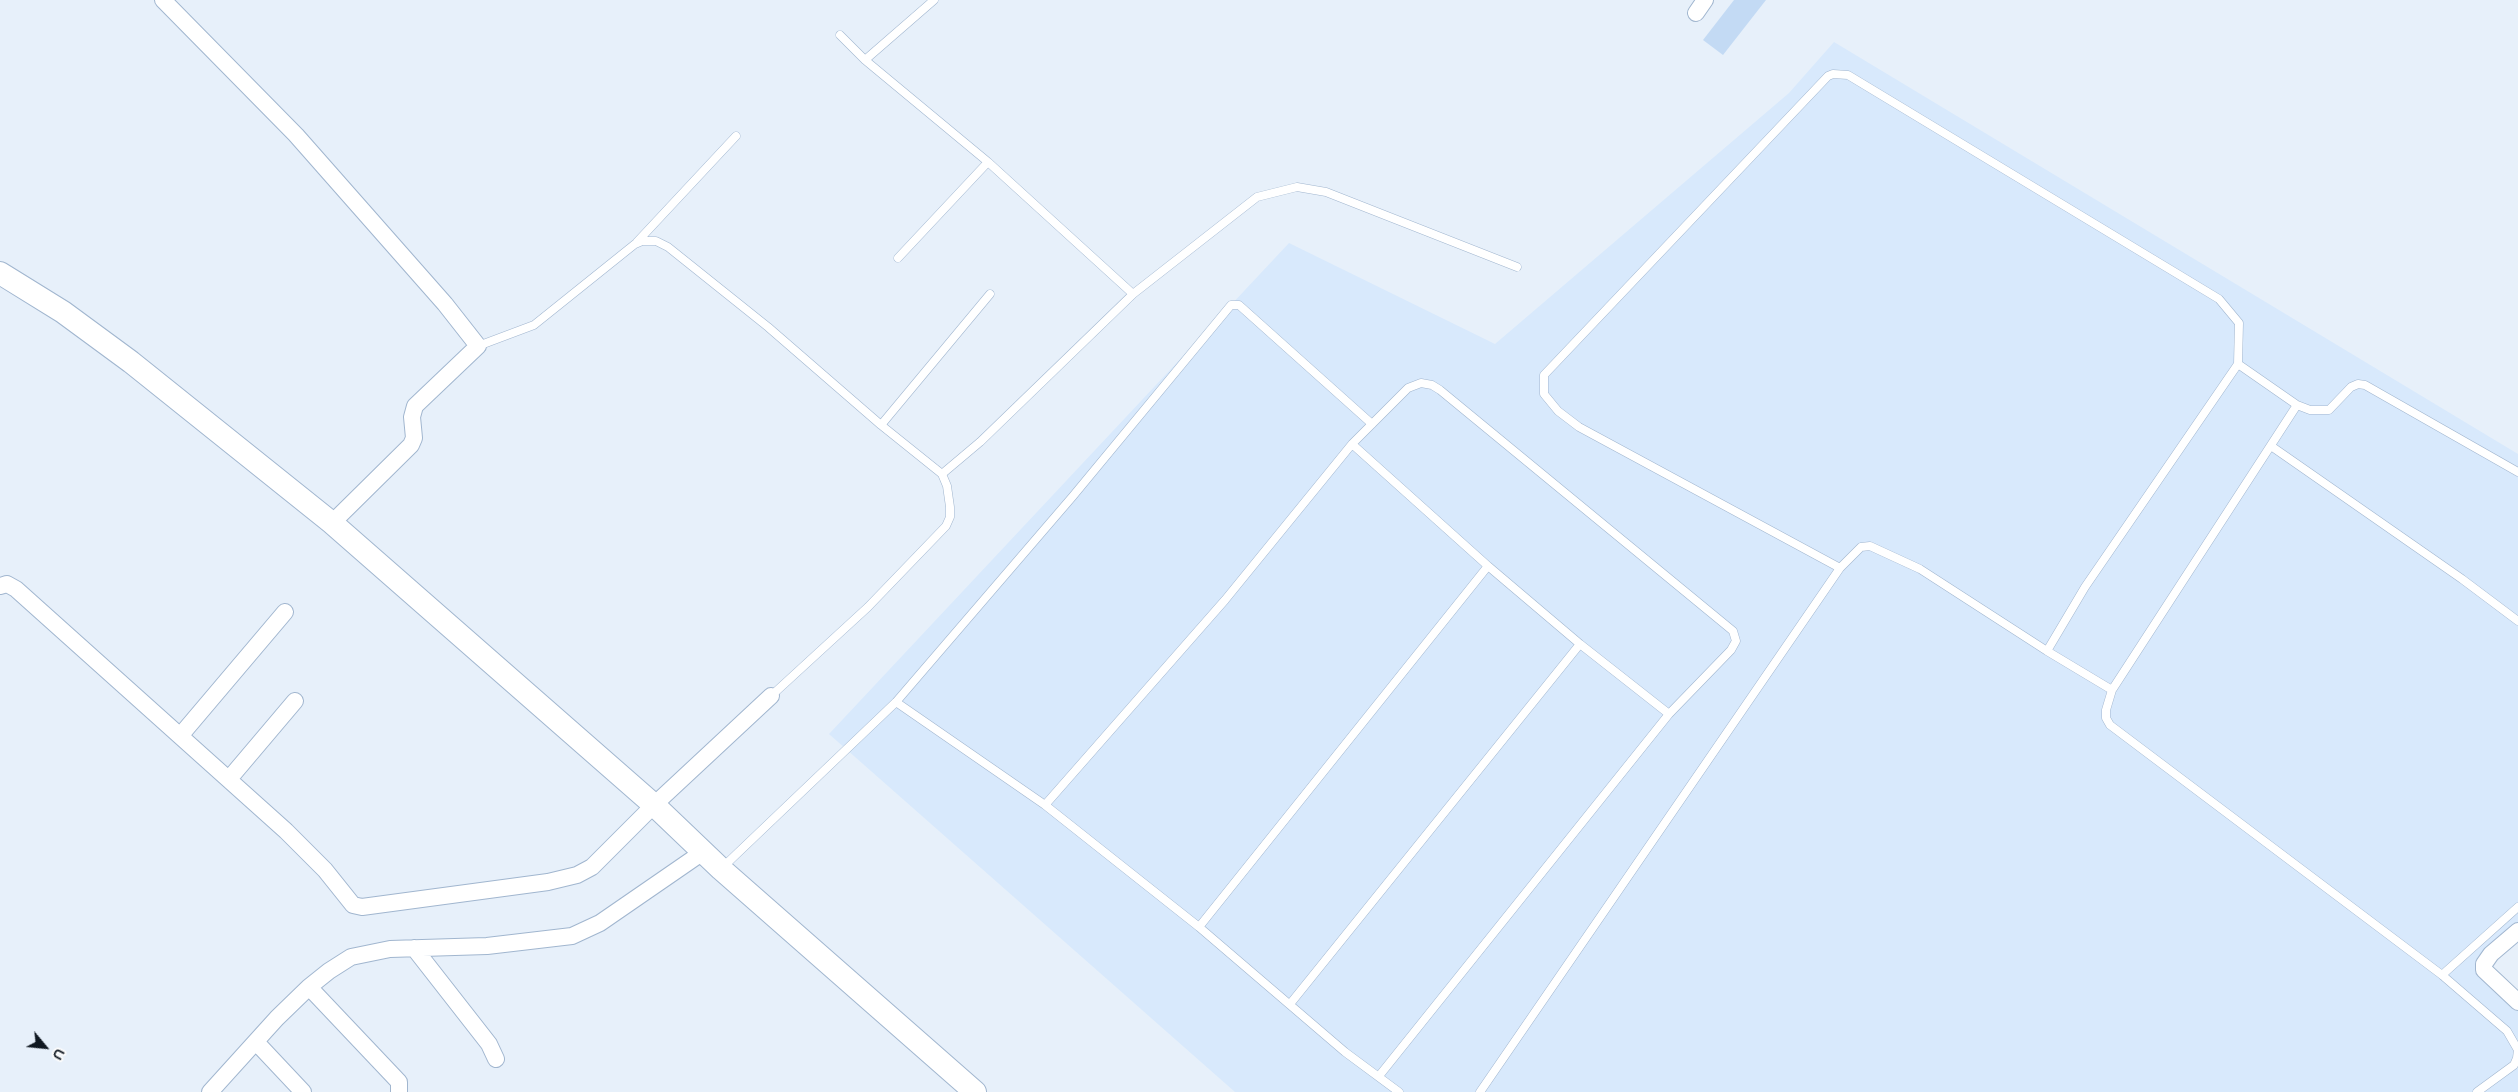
<!DOCTYPE html>
<style>
body{margin:0}
#map{position:relative;width:2518px;height:1092px;overflow:hidden;background:#e7f0fa;font-family:"Varela Round",sans-serif}
canvas{display:block}
.north{position:absolute;left:20px;top:1022px;width:50px;height:50px;-webkit-text-stroke:4px #fcfcfc;paint-order:stroke;rotate:118deg;font-size:14px;font-weight:700;line-height:20px;text-align:center;color:#101821}
.north::after{content:'';display:block;margin:auto;width:18px;height:22px;background:#101821;clip-path:polygon(50% 0,100% 100%,50% 72%,0 100%)}
</style>
<div id="map">
<canvas width="2518" height="1092"></canvas>
<div class="north">U</div>
</div>
<script>
const c = document.querySelector('canvas').getContext('2d');
c.lineJoin = 'round';
function paint(path, color) { c.fillStyle = color; c.fill(path, 'evenodd'); }
const poly = rows => new Path2D(rows.map(r => 'M' + r).join(''));
function trace(path, color, width, dash) { c.strokeStyle = color; c.lineWidth = width; c.lineCap = dash ? 'butt' : 'round'; c.setLineDash(dash || []); c.stroke(path); }
paint(poly([
 [1834,42,2518,454,2518,928,2482,964,2518,996,2518,1092,1235,1092,829,734,1289,243,1495,344,1789,93]
]), '#d8e9fc');
paint(poly([
 [1734,0,1766,0,1723,55,1703,40]
]), '#c3daf4');
const lane = poly([
 [840,35,865,60,988,162,1133,294],
 [865,60,934,0],
 [637,242,736,136],
 [898,258,988,162],
 [478,346,534,325,635,244,642,241,656,241,668,247,768,327,881,425,942,474,947,486,950,507,950,517,946,526,868,607,771,696],
 [2238,364,2297,405,2310,410,2329,410,2351,387,2358,384,2365,385,2518,472],
 [2297,405,2112,690,2106,710,2106,718,2110,725,2442,975,2507,1031,2518,1050,2517,1058,2514,1065,2477,1092],
 [881,425,990,294],
 [2271,446,2462,579,2518,621],
 [942,474,980,442,1133,294,1257,197,1297,187,1326,192,1517,267],
 [2047,651,2085,587,2238,364,2239,323,2219,299,1848,75,1833,74,1828,76,1544,375,1544,394,1558,411,1579,427,1840,568,1861,547,1870,546,1920,569,2047,651,2112,690],
 [896,702,1045,805,1199,927,1345,1052,1399,1092],
 [1045,805,1225,600,1352,444,1408,388,1421,383,1432,385,1440,390,1733,631,1736,641,1731,650,1669,714],
 [723,867,896,702,1073,496,1231,305,1239,305,1372,424],
 [1199,927,1488,566,1352,444],
 [2442,975,2518,907],
 [1290,1004,1580,644,1488,566],
 [1379,1076,1669,714,1580,644],
 [1480,1092,1840,568]
]);
const street = poly([
 [163,0,296,135,445,304,478,346,415,406,412,417,414,438,411,445,332,523],
 [1696,13,1705,0],
 [0,586,7,584,16,589,286,831,325,870,353,905,362,907,548,882,577,875,592,867,654,805,771,696],
 [180,736,285,612],
 [229,779,295,701],
 [2518,931,2491,954,2484,964,2484,970,2518,1002],
 [414,948,489,1044,496,1059],
 [309,987,399,1082,399,1092],
 [256,1042,303,1092],
 [210,1092,277,1018,309,987,329,971,351,957,390,949,487,946,572,936,600,923,703,852]
]);
const secondary = poly([
 [0,273,63,312,131,362,332,523,654,805,721,869,975,1092]
]);
trace(lane, '#a1b6cf', 9);
trace(street, '#a1b6cf', 18);
trace(secondary, '#a1b6cf', 24);
trace(lane, '#fff', 8);
trace(street, '#fff', 16);
trace(secondary, '#fff', 22);
</script>
